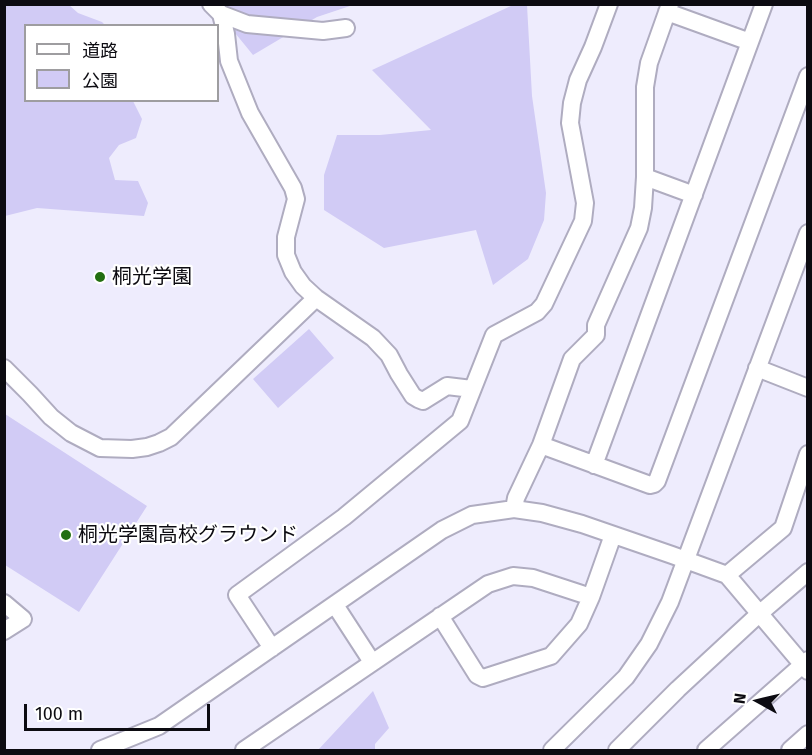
<!DOCTYPE html>
<meta charset="utf-8">
<style>
body{margin:0}
#map{position:relative;width:812px;height:755px;overflow:hidden;background:#eeecfd;font-family:"Fira Sans","Noto Sans JP",sans-serif}
canvas{display:block}
.frame{position:absolute;inset:0;border:6px solid #0c0b11;pointer-events:none}
.legend{position:absolute;left:24px;top:24px;width:195px;height:78px;box-sizing:border-box;background:#fff;border:2px solid #9e9da0;margin:0;padding:8px 10px;list-style:none;font-size:18px;color:#0c0b11}
.legend li{display:flex;align-items:center;gap:12px;height:30px}
.legend b{width:30px;border:2px solid #9e9da0}
.north{position:absolute;left:728px;top:671px;width:60px;height:60px;-webkit-text-stroke:4px #fff;paint-order:stroke;rotate:278deg;font-size:16px;font-weight:700;line-height:24px;text-align:center;color:#0c0b11}
.north::after{content:'';display:block;margin:auto;width:21px;height:27px;background:#0c0b11;clip-path:polygon(50% 0,100% 100%,50% 72%,0 100%)}
.scale{position:absolute;left:24px;top:704px;width:186px;height:27px;box-sizing:border-box;border:3px solid #0c0b11;border-top:0;padding-left:8px;font-size:18px;line-height:21px;white-space:nowrap;color:#0c0b11;-webkit-text-stroke:4px #fff;paint-order:stroke}
</style>
<div id="map">
<canvas width="812" height="755"></canvas>
<div class="frame"></div>
<ul class="legend">
<li><b style="height:8px;background:#fff"></b>道路</li>
<li><b style="height:16px;background:#d1cbf5"></b>公園</li>
</ul>
<div class="north">N</div>
<div class="scale">100 m</div>
</div>
<script>
const c = document.querySelector('canvas').getContext('2d');
c.lineJoin = 'round';
function paint(path, color) { c.fillStyle = color; c.fill(path, 'evenodd'); }
const poly = rows => new Path2D(rows.map(r => 'M' + r).join(''));
function trace(path, color, width, dash) { c.strokeStyle = color; c.lineWidth = width; c.lineCap = dash ? 'butt' : 'round'; c.setLineDash(dash || []); c.stroke(path); }
function label(font, color, halo, rows, align = 'center') {
  c.font = font + ' "Fira Sans","Noto Sans JP",sans-serif'; c.lineWidth = 4.5; c.setLineDash([]); c.textBaseline = 'middle'; c.strokeStyle = halo; c.fillStyle = color; for (const [text, x, y, turn = 0] of rows) {
    c.save(); c.translate(x, y); c.rotate((+turn || 0) * Math.PI / 180); c.textAlign = isNaN(turn) ? turn : align; if (halo) c.strokeText(text, 0, 0); c.fillText(text, 0, 0); c.restore();
  }
}
paint(poly([
 [5,4,69,5,78,13,102,22,105,25,26,26,26,100,133,101,142,119,136,138,119,145,109,158,115,180,138,181,148,203,144,216,37,208,5,216],
 [218,5,353,5,317,17,253,55,222,17],
 [513,5,527,5,532,96,546,193,544,220,528,259,493,285,476,230,384,248,324,210,324,175,337,135,380,135,431,130,372,70],
 [309,329,334,358,278,408,253,379],
 [5,414,147,506,79,612,5,565],
 [373,691,389,728,375,744,375,750,318,750]
]), '#d1cbf5');
const minor = poly([
 [211,4,221,14,226,34,229,61,250,113,293,188,296,199,286,237,286,255,293,272,303,286,316,298,373,338,389,355,399,374,413,396,418,399,423,401,447,386,472,389],
 [667,12,750,42],
 [221,14,247,24,323,31,346,28],
 [645,177,694,195],
 [4,368,30,394,51,417,71,433,100,448,132,449,147,447,159,443,171,437,316,298],
 [757,368,808,388],
 [541,445,650,485,654,484,657,481,808,76],
 [594,465,764,4],
 [514,509,516,498,541,445,572,359,596,335,596,325,639,228,643,208,645,177,645,87,649,63,670,4],
 [727,575,783,528,808,454],
 [4,603,23,619,4,631],
 [335,605,372,662],
 [440,616,477,675,483,678,551,656,579,624,591,597,613,535],
 [272,648,237,595,344,517,460,421,494,335,537,312,544,304,583,221,585,203,570,123,572,103,578,80,593,47,609,4],
 [100,750,159,726,442,530,472,515,514,509,542,513,582,524,672,555,727,575,808,671],
 [244,750,488,584,513,576,533,578,591,597],
 [552,750,626,677,649,644,670,602,808,233],
 [617,750,678,689,759,614,808,572],
 [706,750,808,660],
 [790,750,808,734]
]);
trace(minor, '#afacc0', 20);
trace(minor, '#fff', 16);
for (const [x, y, r, color] of [
 [100,277,6,"#236f11"],
 [66,535,6,"#236f11"]
]) { const dot = new Path2D(); dot.arc(x, y, r, 0, 2 * Math.PI); c.fillStyle = color; c.fill(dot); trace(dot, '#fff', 2); }
label('20px', '#0c0b11', '#fff', [
 ["桐光学園",112,277],
 ["桐光学園高校グラウンド",78,535]
], 'left');
</script>
